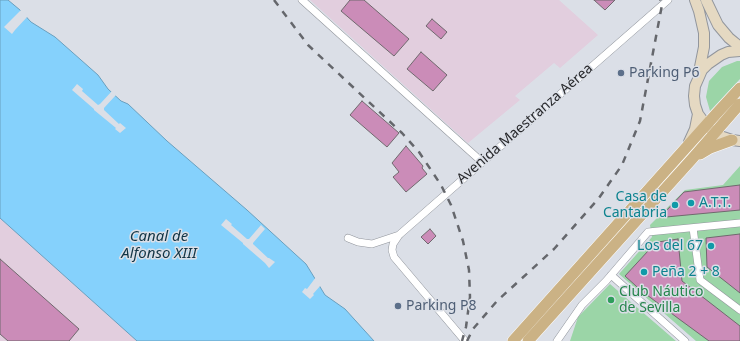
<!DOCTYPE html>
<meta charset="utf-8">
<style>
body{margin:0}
canvas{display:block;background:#dbdfe7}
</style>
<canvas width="740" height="341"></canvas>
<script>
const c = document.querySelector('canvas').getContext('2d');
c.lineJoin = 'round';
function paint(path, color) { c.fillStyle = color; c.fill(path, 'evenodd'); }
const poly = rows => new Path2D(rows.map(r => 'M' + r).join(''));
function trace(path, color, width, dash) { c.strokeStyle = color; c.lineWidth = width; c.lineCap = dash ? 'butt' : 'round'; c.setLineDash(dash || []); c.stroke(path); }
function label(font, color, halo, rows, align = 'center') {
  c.font = font + ' "Noto Sans",sans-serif'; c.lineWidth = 3; c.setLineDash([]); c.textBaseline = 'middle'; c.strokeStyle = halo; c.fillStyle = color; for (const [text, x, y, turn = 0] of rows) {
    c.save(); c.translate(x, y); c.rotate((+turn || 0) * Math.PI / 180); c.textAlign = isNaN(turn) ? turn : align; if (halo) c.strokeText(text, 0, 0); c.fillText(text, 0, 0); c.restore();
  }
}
paint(poly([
 [310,0,559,0,598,35,560,68,554,63,515,96,520,100,468,143],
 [0,218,137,341,0,341]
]), '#e2cede');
paint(poly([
 [737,61,740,61,740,79,710,111,706,97,709,81,722,67],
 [740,166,740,341,696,341,619,274,652,237,650,225,685,190,723,185],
 [610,284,676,341,570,341,578,317]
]), '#9bd5a7');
const water = poly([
 [0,0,8,0,20,10,31,22,55,37,98,75,108,89,121,101,128,104,167,141,247,210,306,264,325,295,345,309,374,341,137,341,0,218,0,0]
]);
paint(water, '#85d1fc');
trace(water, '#699fbe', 1);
paint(poly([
 [22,9,28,16,15,30,12,34,4,27],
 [77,84,83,89,82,91,98,105,100,104,112,91,116,95,104,108,104,110,119,124,120,123,126,128,120,133,115,129,116,128,94,110,94,109,72,90],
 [226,219,232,224,231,225,247,239,249,239,261,225,265,229,253,243,253,244,268,258,269,258,275,262,269,268,265,263,243,244,243,243,221,225],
 [316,277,321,285,313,294,314,295,310,299,302,292,305,288,307,289]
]), '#dbdfe7');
const building = poly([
 [350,0,364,0,409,39,394,56,341,11,350,0],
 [594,0,615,0,605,10,594,0],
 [432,19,447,32,441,39,426,26,432,19],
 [421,52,447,75,433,91,407,69,421,52],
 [362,101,399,133,387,147,350,115,362,101],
 [406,146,423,166,422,168,427,174,406,192,393,177,399,172,392,163,406,146],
 [740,185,740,210,666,217,665,212,684,192,740,185],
 [430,229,436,236,428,244,421,237,430,229],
 [740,234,740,293,707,267,706,238,740,234],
 [678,239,682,281,740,326,740,341,709,341,679,319,647,295,647,296,625,276,648,251,658,242,678,239],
 [0,259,79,329,69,341,8,341,0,334,0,259]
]);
paint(building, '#cb8cb8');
trace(building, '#70696e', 1);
const street = poly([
 [302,0,482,162],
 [693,228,700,280,740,310],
 [348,238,358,242,372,244,399,235],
 [611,275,685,341],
 [465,341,394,257,392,250,393,244,399,235,668,0],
 [557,341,582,305,606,281,648,232,740,223]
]);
const secondary = poly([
 [695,0,699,11,704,33,704,47,699,72],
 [706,0,718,25,729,38,740,47],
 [740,51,728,52,721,55,708,64,702,70,699,77,695,86,694,96,695,105,698,114,706,125,714,133,720,136,732,140,740,141],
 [689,142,695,129,698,114]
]);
const primary = poly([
 [700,154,710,148,732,140],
 [513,341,717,113,740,88],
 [528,341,692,159,740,104]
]);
trace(street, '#92969d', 8);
trace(secondary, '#92969d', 12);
trace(primary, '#fff', 12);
trace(street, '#fff', 7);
trace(secondary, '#e5d9c2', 10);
trace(primary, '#cbb285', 11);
trace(poly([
 [274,0,308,45,402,133,419,152,441,185,451,205,463,241,469,270,470,297,466,327,462,341],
 [467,341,473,329,497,301,554,249,599,198,622,165,640,121,662,5,660,0]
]), '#65676c', 2.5, [7, 7]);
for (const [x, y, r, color] of [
 [621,73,4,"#5c6f8a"],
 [691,203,4,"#0f9aa8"],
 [675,205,4,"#0f9aa8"],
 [711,246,4,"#0f9aa8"],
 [644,272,4,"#0f9aa8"],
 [611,300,4,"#2e9e5b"],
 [398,306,4,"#5c6f8a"]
]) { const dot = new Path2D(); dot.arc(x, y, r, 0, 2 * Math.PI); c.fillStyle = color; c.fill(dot); trace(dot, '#dbdfe7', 1.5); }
label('14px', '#4e5e75', '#dbdfe7', [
 ["Parking P6",629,73],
 ["Parking P8",406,306]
], 'left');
label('14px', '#28292c', '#dbdfe7', [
 ["Avenida Maestranza Aérea",525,124,-41]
]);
label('14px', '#0d838f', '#dbdfe7', [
 ["Casa de",667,197],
 ["Cantabria",667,213],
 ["A.T.T.",699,203,"left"],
 ["Los del 67",703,246],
 ["Peña 2 + 8",652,272,"left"]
], 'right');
label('14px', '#27864d', '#dbdfe7', [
 ["Club Náutico",619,292],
 ["de Sevilla",619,308]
], 'left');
label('italic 15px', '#113445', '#dbdfe7', [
 ["Canal de",159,237],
 ["Alfonso XIII",159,254]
]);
</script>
